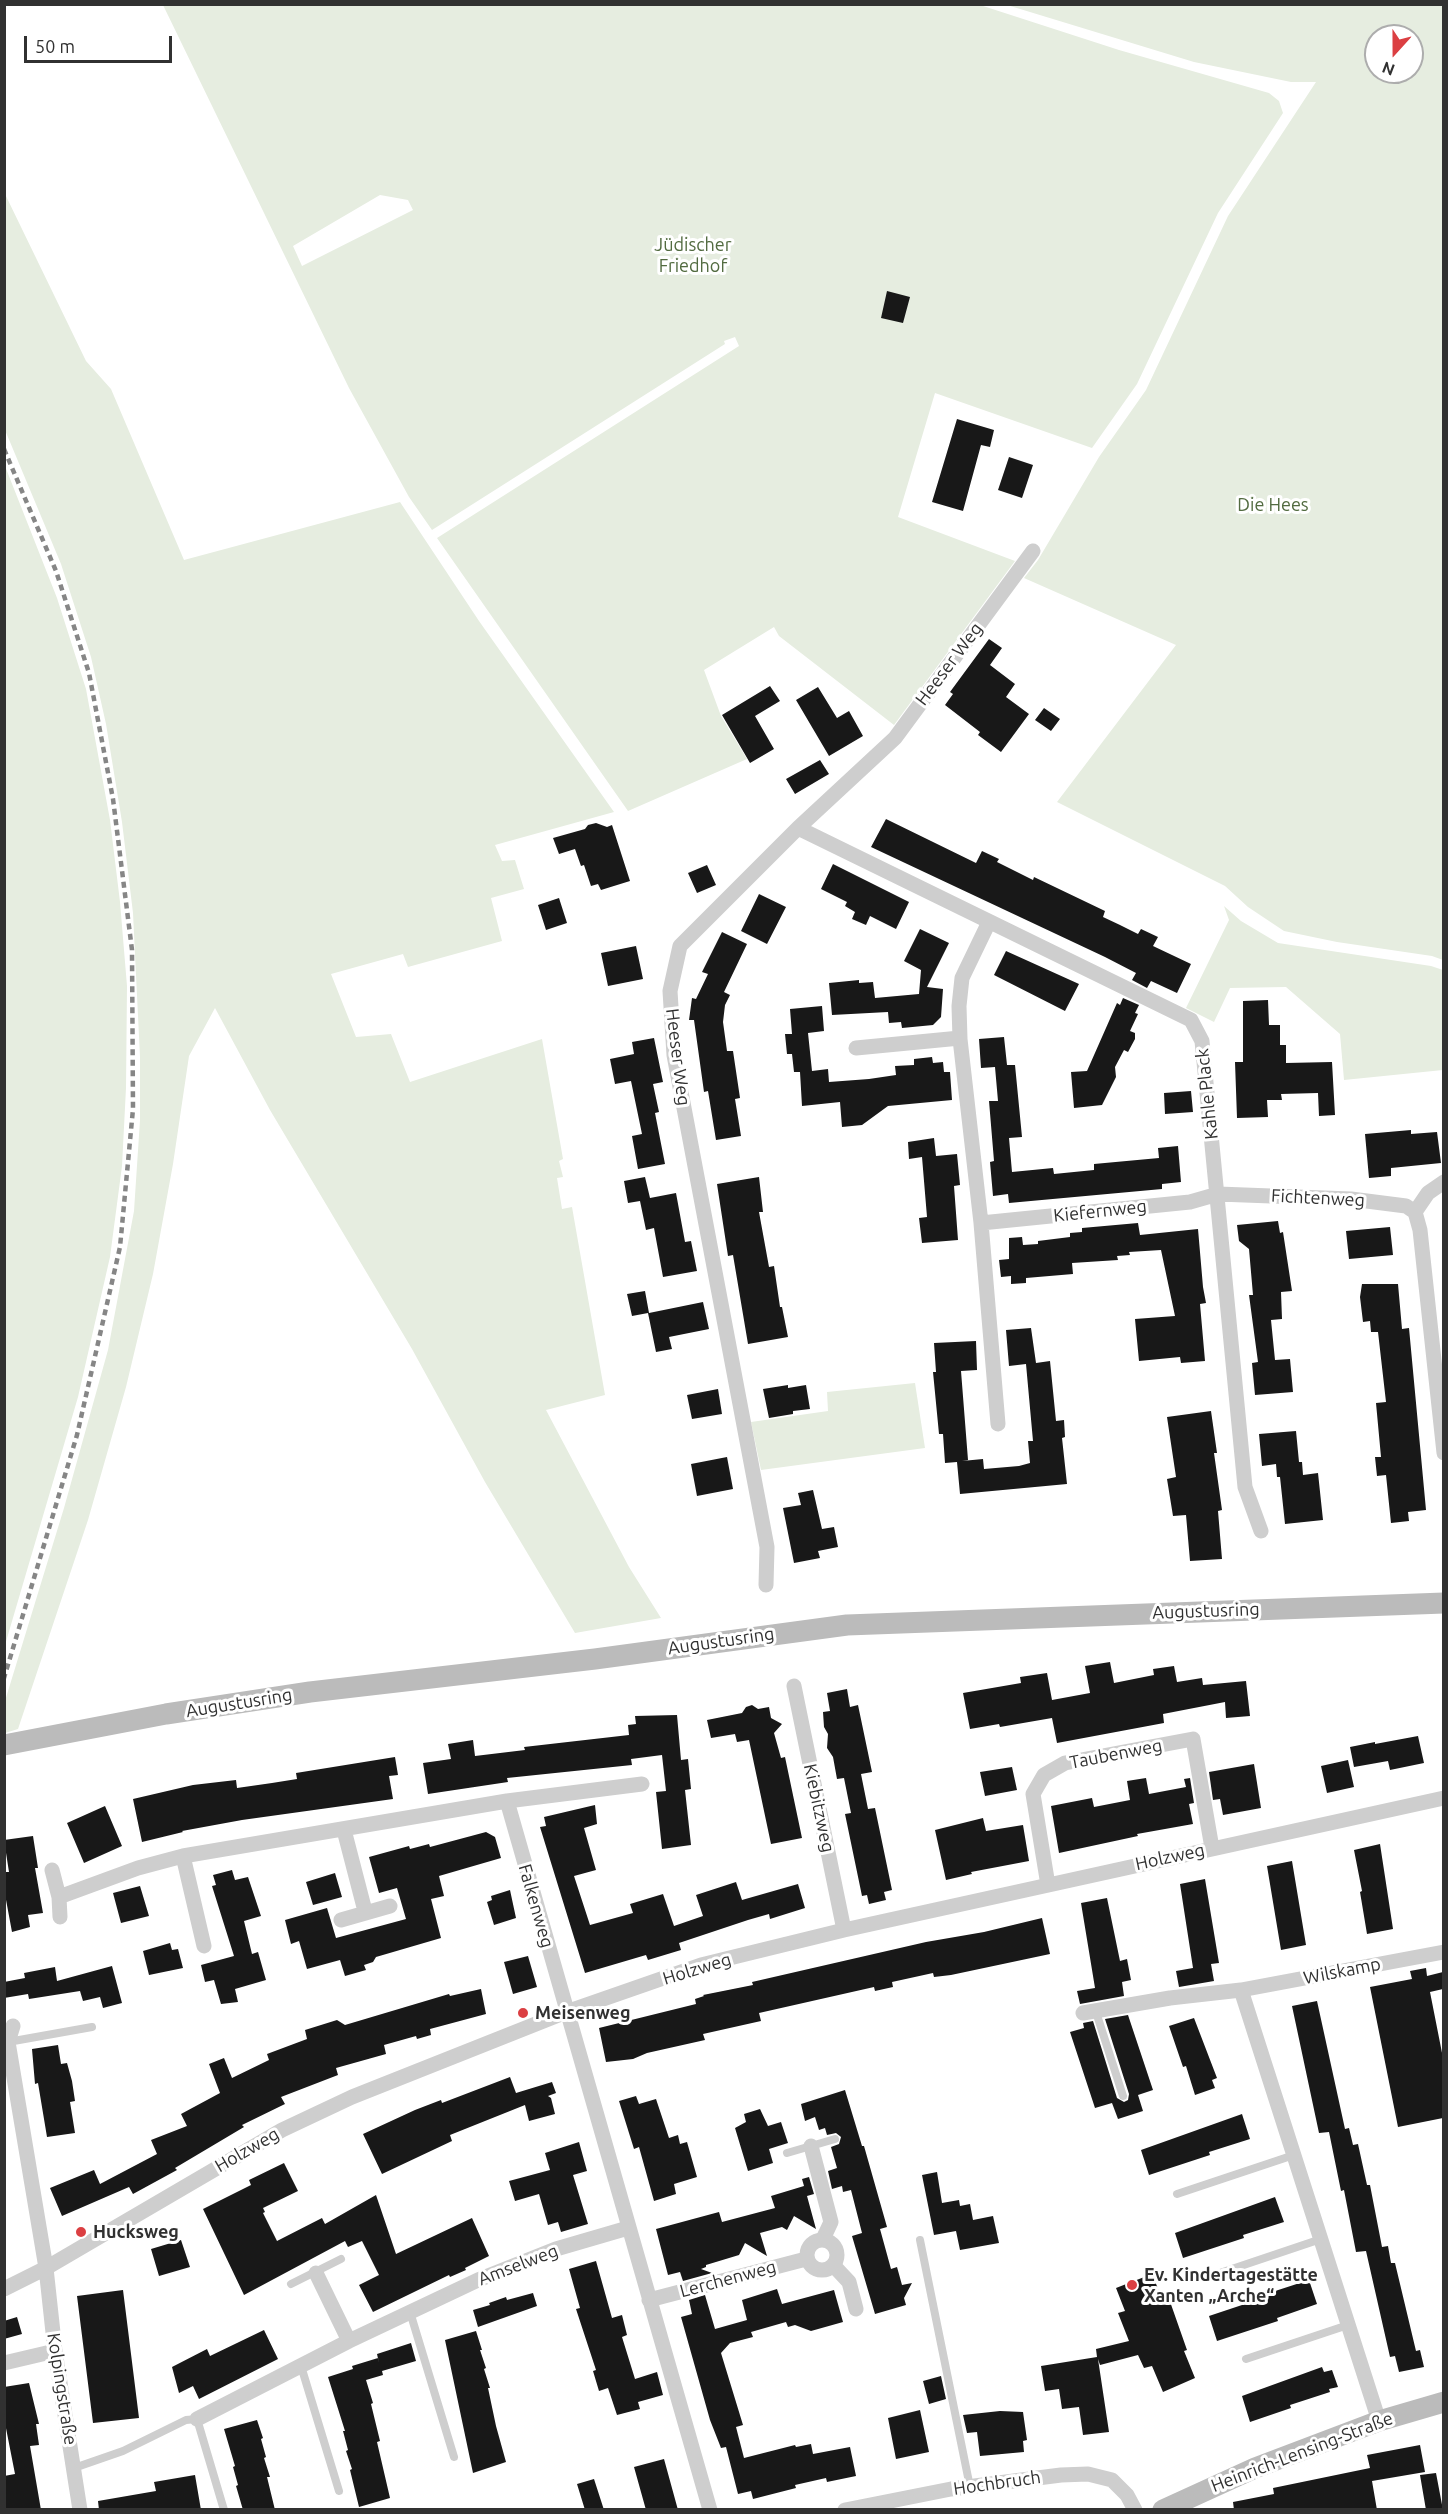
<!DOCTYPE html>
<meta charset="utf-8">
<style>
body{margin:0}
#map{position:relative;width:1448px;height:2514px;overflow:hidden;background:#fff;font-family:Ubuntu,sans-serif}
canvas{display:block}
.frame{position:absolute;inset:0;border:6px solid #313131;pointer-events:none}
.north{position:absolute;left:1364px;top:24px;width:60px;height:60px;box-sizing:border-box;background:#fff;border:2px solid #adadad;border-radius:50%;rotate:201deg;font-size:16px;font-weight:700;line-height:24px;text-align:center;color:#313131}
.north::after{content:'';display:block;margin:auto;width:21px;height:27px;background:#db3f42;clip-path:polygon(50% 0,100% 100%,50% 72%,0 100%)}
.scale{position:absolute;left:24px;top:36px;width:148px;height:27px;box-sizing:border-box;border:3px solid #313131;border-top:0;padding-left:8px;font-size:18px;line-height:21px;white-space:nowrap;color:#313131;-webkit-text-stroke:4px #fff;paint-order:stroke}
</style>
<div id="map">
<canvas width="1448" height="2514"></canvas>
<div class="frame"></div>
<div class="north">N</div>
<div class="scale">50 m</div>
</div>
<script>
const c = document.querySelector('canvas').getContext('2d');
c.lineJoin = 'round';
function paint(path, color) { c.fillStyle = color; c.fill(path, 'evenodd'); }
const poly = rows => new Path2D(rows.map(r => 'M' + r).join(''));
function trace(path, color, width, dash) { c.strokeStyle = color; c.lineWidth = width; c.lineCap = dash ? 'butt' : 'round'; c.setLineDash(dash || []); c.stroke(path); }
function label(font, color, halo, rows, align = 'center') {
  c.font = font + ' Ubuntu,sans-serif'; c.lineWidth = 6; c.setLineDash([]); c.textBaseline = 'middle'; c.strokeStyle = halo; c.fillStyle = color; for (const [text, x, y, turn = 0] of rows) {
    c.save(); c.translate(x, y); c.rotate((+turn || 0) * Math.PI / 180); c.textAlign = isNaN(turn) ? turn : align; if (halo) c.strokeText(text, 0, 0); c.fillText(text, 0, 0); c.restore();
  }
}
paint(poly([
 [163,5,980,5,1119,50,1269,93,1279,101,1283,113,1218,213,1137,384,1092,448,935,393,898,517,1015,561,894,725,779,636,774,627,704,670,721,716,747,759,628,811,437,538,739,346,735,337,724,341,725,344,432,530,409,497,349,388],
 [380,195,408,200,413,210,302,266,293,246],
 [1007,5,1443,5,1443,960,1432,956,1337,942,1284,931,1248,907,1225,886,1057,802,1176,645,1024,578,1038,560,1099,457,1146,390,1228,216,1316,82,1291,82,1194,62],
 [1376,36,1412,36,1412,72,1376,72],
 [5,194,86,361,111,389,184,560,400,502,479,621,614,812,495,845,502,861,515,860,524,889,491,898,502,941,408,967,403,954,331,974,356,1037,391,1034,410,1082,542,1039,563,1159,559,1161,563,1177,557,1178,562,1209,572,1207,605,1395,546,1410,629,1567,661,1618,575,1633,485,1482,412,1349,270,1110,215,1008,189,1056,173,1164,153,1274,126,1387,88,1520,18,1729,5,1733,5,1701,64,1508,108,1350,134,1211,140,1120,140,1057,133,913,122,822,106,724,91,657,61,564,5,430],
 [5,466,57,598,86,689,110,820,120,902,127,986,126,1088,122,1166,110,1257,78,1397,5,1645],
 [1224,906,1241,921,1278,943,1431,966,1443,970,1443,1070,1344,1080,1340,1034,1286,987,1230,988,1214,1022,1186,1008,1229,920],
 [915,1383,925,1448,761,1470,751,1422,828,1411,827,1392]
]), '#e6ede0');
paint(poly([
 [887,291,910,297,903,323,881,318],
 [957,419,994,430,990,447,981,445,963,511,932,502],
 [1009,457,1033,465,1022,498,998,490],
 [989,639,1002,648,990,665,1015,684,1006,697,1029,714,1001,752,978,735,980,732,945,705,953,694,950,692],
 [770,686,780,701,755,716,774,749,750,763,722,715],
 [818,687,837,718,849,711,863,736,829,756,796,700],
 [1044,708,1060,719,1051,731,1035,720],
 [820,760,829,774,795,794,786,779],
 [886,819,976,863,982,851,999,859,997,862,1033,880,1034,877,1105,911,1103,917,1120,925,1138,934,1141,929,1158,937,1153,946,1191,964,1177,993,1151,981,1147,988,1132,980,1136,973,1105,957,871,847],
 [596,823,607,827,612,825,630,881,601,890,598,884,591,886,584,865,581,866,575,849,559,854,553,838,585,829,588,825],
 [833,864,909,902,896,929,870,916,866,925,852,919,855,912,845,906,847,902,821,889],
 [707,865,716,885,697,893,688,873],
 [759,894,786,907,767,944,741,931],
 [559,898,567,923,546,930,538,905],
 [920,929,949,943,927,987,943,989,941,1017,933,1025,902,1028,901,1022,889,1023,888,1012,832,1015,829,983,859,980,859,983,873,982,875,998,919,994,921,970,904,961],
 [722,932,747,944,724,992,730,995,725,1005,723,1022,727,1051,733,1051,740,1098,735,1099,741,1136,716,1140,708,1091,704,1092,694,1020,689,1020,692,998,696,999,708,974,702,972],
 [636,946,643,979,608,986,601,953],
 [1006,951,1079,984,1065,1011,994,975],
 [1123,998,1139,1005,1135,1013,1138,1014,1130,1031,1135,1033,1135,1039,1128,1052,1124,1050,1115,1067,1116,1077,1102,1105,1074,1108,1071,1072,1087,1071,1117,1003,1120,1005],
 [1268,1000,1269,1025,1280,1025,1280,1045,1286,1045,1286,1063,1332,1062,1335,1115,1319,1116,1318,1093,1281,1094,1282,1100,1267,1100,1268,1117,1237,1118,1235,1062,1243,1062,1243,1001],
 [822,1006,824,1031,808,1033,812,1071,828,1069,829,1082,869,1079,896,1075,895,1066,914,1065,914,1059,932,1057,933,1063,943,1062,944,1072,950,1072,952,1100,888,1106,862,1125,842,1127,840,1102,802,1106,800,1072,794,1072,792,1054,787,1054,785,1034,792,1034,790,1009],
 [1004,1037,1007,1065,1015,1065,1022,1137,1009,1138,1012,1172,1053,1168,1054,1174,1094,1170,1094,1164,1159,1158,1158,1148,1178,1146,1181,1182,1162,1184,1162,1189,1009,1203,1008,1194,993,1196,990,1162,994,1161,989,1101,998,1101,995,1067,981,1068,979,1039],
 [654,1038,663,1082,653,1084,659,1112,655,1113,665,1164,638,1169,632,1136,642,1134,631,1081,615,1084,610,1059,634,1054,632,1042],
 [1191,1091,1193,1112,1165,1114,1164,1093],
 [1411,1130,1411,1134,1437,1132,1441,1163,1391,1168,1391,1176,1369,1178,1365,1134],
 [934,1138,936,1156,957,1154,960,1185,954,1186,958,1240,922,1243,919,1218,927,1217,922,1157,909,1159,908,1142],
 [645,1177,650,1198,676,1193,685,1242,691,1241,697,1271,663,1277,654,1228,646,1230,640,1201,628,1203,624,1181],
 [759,1177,763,1212,759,1212,769,1267,774,1266,780,1307,782,1307,788,1337,748,1344,733,1255,728,1256,717,1184],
 [1278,1221,1280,1233,1283,1232,1292,1291,1281,1292,1282,1319,1271,1320,1275,1360,1290,1359,1293,1392,1255,1395,1252,1363,1258,1362,1249,1295,1253,1295,1249,1249,1239,1241,1237,1225],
 [1138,1223,1140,1235,1198,1229,1203,1287,1206,1303,1200,1304,1205,1361,1181,1363,1180,1357,1139,1361,1135,1319,1175,1316,1161,1250,1129,1252,1130,1255,1117,1256,1118,1260,1072,1263,1073,1274,1026,1278,1026,1283,1011,1284,1011,1276,1001,1277,999,1260,1009,1259,1009,1238,1022,1237,1023,1245,1038,1244,1038,1241,1070,1237,1070,1233,1082,1232,1082,1228],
 [1390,1227,1393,1255,1349,1259,1346,1231],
 [1362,1284,1398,1284,1402,1329,1409,1328,1426,1510,1408,1512,1409,1521,1391,1523,1386,1475,1377,1476,1375,1457,1381,1457,1376,1403,1386,1402,1378,1332,1371,1332,1370,1321,1363,1322,1360,1297],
 [645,1291,649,1313,703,1302,709,1329,669,1337,672,1349,656,1352,648,1313,632,1316,627,1294],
 [1031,1328,1036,1363,1050,1361,1056,1421,1064,1420,1065,1437,1062,1438,1067,1484,960,1494,957,1462,945,1463,943,1434,939,1434,933,1372,936,1372,934,1343,976,1341,977,1370,961,1371,968,1460,962,1461,983,1459,984,1469,1019,1466,1030,1463,1028,1441,1033,1441,1026,1364,1009,1366,1006,1330],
 [788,1385,788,1388,806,1385,810,1409,793,1411,793,1414,769,1418,763,1389],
 [718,1389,722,1414,692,1419,687,1395],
 [1211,1411,1217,1453,1214,1453,1222,1510,1218,1511,1222,1559,1190,1561,1186,1515,1173,1516,1167,1479,1176,1477,1167,1417],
 [1296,1431,1299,1462,1302,1462,1303,1475,1318,1473,1323,1520,1285,1524,1280,1477,1277,1477,1276,1464,1262,1466,1259,1434],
 [727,1457,733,1489,697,1496,691,1464],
 [813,1490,822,1529,834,1527,838,1547,818,1551,820,1558,794,1563,783,1508,801,1505,798,1493],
 [1110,1662,1114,1683,1154,1675,1153,1669,1174,1666,1177,1682,1202,1678,1203,1685,1246,1681,1250,1716,1226,1718,1225,1702,1163,1714,1164,1723,1057,1743,1052,1718,1000,1727,999,1724,970,1729,963,1693,1021,1683,1020,1677,1047,1673,1052,1700,1090,1693,1085,1666],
 [847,1689,850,1707,858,1705,872,1772,861,1774,868,1809,875,1808,892,1890,884,1892,886,1900,869,1904,867,1895,862,1896,845,1814,851,1813,844,1778,837,1779,833,1757,827,1748,828,1734,824,1727,823,1712,830,1711,827,1693],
 [752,1705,758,1709,769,1707,771,1718,782,1724,774,1733,781,1758,785,1757,802,1838,771,1844,749,1740,737,1742,735,1734,711,1738,707,1720,742,1713,746,1707],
 [677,1715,681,1760,688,1759,691,1789,685,1790,691,1845,662,1849,656,1792,666,1791,662,1755,631,1759,632,1765,507,1778,508,1782,428,1794,423,1763,451,1759,448,1744,473,1740,475,1756,525,1750,524,1747,629,1735,628,1725,636,1724,635,1716],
 [1418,1736,1424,1763,1390,1770,1388,1761,1354,1767,1350,1747,1375,1742,1375,1744],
 [395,1757,398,1775,389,1776,393,1799,242,1820,182,1831,183,1832,142,1842,133,1799,193,1785,236,1780,237,1788,272,1783,297,1779,296,1773],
 [1348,1760,1354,1787,1327,1793,1321,1766],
 [1254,1764,1261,1808,1223,1815,1220,1799,1213,1800,1209,1772],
 [1012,1767,1017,1790,985,1796,980,1772],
 [1146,1778,1149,1794,1186,1787,1184,1779,1190,1778,1194,1803,1189,1804,1193,1824,1137,1834,1138,1836,1059,1853,1051,1806,1092,1798,1094,1807,1130,1800,1127,1781],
 [595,1805,597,1824,584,1828,596,1870,574,1876,590,1925,633,1913,630,1904,663,1894,674,1926,703,1916,696,1895,736,1882,742,1900,798,1884,805,1908,770,1919,769,1914,748,1920,679,1943,681,1950,648,1960,646,1955,585,1973,540,1827,546,1826,544,1817],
 [105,1806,122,1846,84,1863,67,1823],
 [983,1818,986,1831,1023,1825,1029,1861,971,1872,972,1874,946,1880,935,1830],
 [486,1832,495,1837,501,1858,439,1876,444,1896,431,1899,441,1938,376,1957,373,1962,364,1965,366,1970,345,1976,340,1960,307,1969,299,1941,291,1944,285,1920,327,1908,336,1938,406,1919,397,1888,379,1893,369,1857,409,1846,410,1849,429,1844,430,1847],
 [33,1836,38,1868,35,1868,43,1913,28,1915,30,1927,12,1932,4,1889,4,1872,9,1872,4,1840],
 [1380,1844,1393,1929,1367,1934,1360,1892,1362,1891,1354,1850],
 [1292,1861,1306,1945,1281,1950,1267,1866],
 [232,1870,235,1880,248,1877,261,1916,244,1921,252,1954,258,1952,266,1980,235,1989,238,2002,221,2004,214,1980,205,1982,201,1965,234,1956,212,1886,216,1885,213,1875],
 [335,1873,342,1897,313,1905,306,1882],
 [1205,1879,1219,1963,1211,1964,1214,1981,1179,1987,1176,1971,1193,1968,1180,1884],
 [140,1886,149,1916,121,1923,113,1893],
 [510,1890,516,1918,494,1925,487,1902,492,1900,491,1896],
 [1107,1898,1120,1961,1127,1959,1131,1980,1122,1982,1124,1996,1080,2004,1077,1991,1095,1988,1081,1903],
 [1042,1918,1050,1954,951,1975,934,1977,933,1973,892,1982,893,1987,875,1991,874,1987,759,2013,761,2021,703,2034,705,2040,647,2053,633,2059,606,2062,599,2028,696,2004,695,1999,704,1996,703,1995,753,1985,752,1982,926,1942,984,1932],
 [170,1943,172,1950,178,1949,183,1968,149,1975,143,1951],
 [528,1956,537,1987,513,1994,504,1962],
 [112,1966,122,2003,103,2008,100,1997,83,2001,80,1991,29,1999,28,1994,4,1998,4,1982,25,1978,24,1973,55,1967,57,1981],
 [1426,1968,1427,1976,1443,1972,1443,1989,1430,1992,1443,2058,1443,2118,1398,2127,1370,1987,1412,1979,1410,1971],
 [481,1989,486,2014,430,2029,431,2035,417,2039,416,2036,384,2045,386,2054,336,2068,338,2075,281,2097,285,2104,242,2125,244,2127,175,2168,177,2170,133,2194,129,2187,62,2216,50,2188,94,2170,100,2184,157,2154,151,2140,187,2126,181,2114,220,2093,209,2064,224,2058,232,2078,269,2060,267,2054,307,2039,305,2030,337,2020,345,2025,449,1994,450,1996],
 [1317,2001,1345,2129,1349,2128,1353,2145,1358,2144,1367,2185,1370,2185,1382,2247,1388,2246,1391,2263,1395,2263,1416,2351,1420,2350,1424,2367,1399,2372,1395,2356,1390,2357,1366,2251,1356,2252,1344,2190,1341,2191,1329,2132,1319,2133,1292,2006],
 [1128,2015,1153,2090,1138,2095,1143,2111,1118,2119,1112,2103,1095,2108,1070,2032,1084,2028,1083,2023,1093,2021,1117,2098,1124,2102,1128,2100,1129,2094,1105,2019],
 [1194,2018,1217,2078,1212,2080,1215,2088,1195,2095,1186,2066,1183,2067,1169,2026],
 [58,2045,61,2064,67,2063,72,2081,75,2101,70,2102,75,2133,47,2137,38,2083,35,2084,32,2049],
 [510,2077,516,2093,552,2082,556,2093,548,2096,551,2098,555,2114,529,2121,525,2105,450,2135,452,2141,382,2174,363,2134,415,2110,441,2100,442,2103],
 [845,2090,862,2146,864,2146,887,2227,880,2229,891,2269,897,2267,902,2285,912,2283,904,2298,906,2305,875,2314,852,2236,862,2233,851,2190,843,2192,842,2186,832,2189,828,2171,837,2168,831,2147,839,2144,841,2137,836,2133,827,2135,825,2128,819,2130,815,2117,805,2121,801,2104],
 [636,2096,639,2104,656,2099,669,2138,678,2135,680,2144,687,2142,697,2177,674,2184,676,2194,654,2201,639,2147,634,2149,619,2101],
 [760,2109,768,2126,781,2122,788,2143,769,2149,773,2163,748,2171,735,2128,746,2122,744,2114],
 [1242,2114,1250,2139,1209,2152,1210,2155,1149,2175,1141,2150],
 [579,2142,587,2171,573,2175,588,2224,561,2232,558,2222,548,2225,539,2194,515,2201,509,2181,550,2170,545,2153],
 [284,2163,298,2191,263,2208,265,2212,263,2213,277,2241,322,2218,325,2224,376,2195,396,2254,472,2218,489,2256,465,2268,466,2270,450,2277,449,2275,373,2312,359,2285,379,2275,362,2241,348,2247,345,2241,244,2295,203,2209,251,2185,249,2180],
 [937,2172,942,2203,959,2200,960,2206,970,2204,973,2220,993,2216,999,2243,960,2250,956,2231,934,2235,922,2175],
 [809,2177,814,2194,807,2196,816,2229,794,2216,787,2230,782,2227,760,2233,767,2256,745,2243,739,2255,706,2265,706,2267,701,2269,712,2273,683,2281,680,2272,668,2275,656,2229,719,2212,722,2222,775,2208,771,2196,804,2186,802,2179],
 [1275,2197,1284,2222,1243,2235,1244,2238,1183,2258,1175,2233],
 [181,2240,190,2267,159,2276,151,2249],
 [596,2261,612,2318,622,2315,627,2335,622,2337,635,2379,657,2372,663,2395,638,2402,640,2409,617,2415,608,2388,599,2391,593,2371,596,2370,576,2309,580,2308,569,2269],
 [1152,2274,1161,2296,1167,2293,1187,2350,1184,2351,1195,2378,1163,2392,1152,2366,1144,2368,1138,2355,1100,2365,1098,2359,1109,2432,1083,2435,1079,2407,1062,2409,1059,2389,1045,2391,1041,2366,1097,2357,1096,2349,1129,2341,1118,2313,1125,2311,1116,2288],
 [1309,2280,1317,2304,1277,2318,1278,2321,1217,2341,1209,2316,1269,2296,1269,2293],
 [777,2289,782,2304,834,2290,843,2322,811,2331,795,2325,788,2327,786,2322,751,2332,753,2337,730,2343,721,2353,743,2425,736,2427,744,2458,795,2445,796,2447,811,2444,813,2454,850,2447,856,2476,827,2482,826,2478,795,2485,796,2488,753,2499,751,2491,738,2494,726,2447,721,2448,710,2420,681,2317,692,2314,689,2300,705,2295,715,2329,747,2320,742,2300],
 [123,2290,139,2418,93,2423,77,2296],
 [533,2293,537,2306,478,2327,473,2310,490,2305,489,2303,506,2297,507,2300],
 [17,2317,22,2334,4,2339,4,2321],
 [264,2330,278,2359,199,2399,193,2386,179,2393,172,2367,207,2349,210,2356],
 [476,2331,482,2350,480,2350,486,2368,484,2369,490,2388,488,2388,496,2426,506,2462,473,2473,445,2340],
 [411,2343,416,2361,382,2371,383,2375,366,2380,373,2403,371,2404,380,2441,377,2442,390,2498,359,2507,350,2470,352,2469,346,2451,348,2450,343,2431,345,2431,328,2377,353,2369,352,2366,378,2358,379,2363,377,2354],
 [1322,2367,1324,2372,1332,2370,1338,2387,1329,2389,1330,2392,1290,2405,1291,2408,1250,2422,1242,2396],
 [941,2376,946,2399,929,2404,923,2381],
 [29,2383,39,2424,36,2424,39,2445,30,2446,41,2510,4,2510,4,2476,15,2474,4,2418,4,2387],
 [920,2410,929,2452,896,2459,888,2418],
 [1000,2411,1023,2412,1027,2440,1023,2441,1024,2452,980,2456,977,2432,967,2433,963,2415],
 [257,2420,263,2438,261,2439,266,2457,264,2458,270,2477,267,2477,275,2510,243,2510,236,2486,238,2485,233,2467,235,2466,224,2429],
 [1420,2445,1425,2472,1372,2481,1377,2510,1234,2510,1233,2502,1274,2494,1273,2488,1370,2468,1367,2455],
 [664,2459,678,2510,646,2510,634,2467],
 [1436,2473,1443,2510,1426,2510,1420,2475],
 [195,2475,201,2510,99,2510,98,2501,156,2491,154,2482],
 [594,2479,604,2510,585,2510,577,2484]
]), '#181818');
trace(poly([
 [1096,2012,1123,2096],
 [8,2042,92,2027],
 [787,2153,835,2139],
 [1177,2194,1294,2155],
 [920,2240,970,2487],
 [1214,2275,1321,2239],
 [291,2284,341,2259],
 [410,2312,454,2457],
 [1246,2359,1348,2325],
 [301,2366,339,2491],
 [74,2468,123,2451,186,2420,197,2419,224,2510]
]), '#cecece', 8);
trace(poly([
 [798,828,1191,1020,1202,1041,1245,1487,1261,1531],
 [989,922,962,978,959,1006,960,1039,981,1223,998,1424],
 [856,1048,960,1038],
 [1415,1212,1428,1193,1444,1182],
 [981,1223,1190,1202,1218,1194,1351,1199,1406,1206,1415,1212,1420,1230,1444,1453],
 [766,1585,767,1547,674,1055,670,991,680,946,798,828,895,738,1033,551],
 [794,1686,844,1930],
 [507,1801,710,2510],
 [344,1830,365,1911],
 [183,1856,204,1946],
 [52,1870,59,1897,138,1868,183,1856,507,1801,642,1784],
 [1048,1885,1033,1794,1044,1775,1065,1763,1193,1739,1212,1848],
 [59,1897,60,1917],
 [341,1920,390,1906],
 [1241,1990,1379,2421],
 [1083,2013,1170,1998,1241,1990,1444,1952],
 [13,2026,8,2042,46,2268,55,2351,80,2510],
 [811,2146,831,2222,823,2239],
 '807 2255a15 15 0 1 1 30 0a15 15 0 1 1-30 0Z',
 [834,2266,849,2282,856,2309],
 [316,2273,349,2341],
 [4,2289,46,2268,282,2130,352,2097,566,2012,701,1965,844,1930,1444,1798],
 [649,2300,806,2259],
 [4,2363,55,2351],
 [197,2419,349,2341,478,2280,556,2249,628,2228],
 [845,2510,951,2489,1061,2475,1088,2474,1112,2480,1127,2495,1135,2510]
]), '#cecece', 15);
trace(poly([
 [4,1745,166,1714,310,1692,595,1659,847,1625,1444,1603],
 [1163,2510,1255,2468,1379,2421,1444,2402]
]), '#bbb', 21);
trace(poly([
 [4,449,56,571,89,673,113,799,132,950,133,1109,120,1247,77,1435,4,1678]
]), '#868686', 4.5, [6, 4.5]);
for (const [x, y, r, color] of [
 [523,2013,6,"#db3f42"],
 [81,2232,6,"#db3f42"],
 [1132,2285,6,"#db3f42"]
]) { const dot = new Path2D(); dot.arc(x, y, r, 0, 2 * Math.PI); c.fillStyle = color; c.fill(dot); trace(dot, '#fff', 2); }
label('18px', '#526b40', '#fff', [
 ["Jüdischer",693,245],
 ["Friedhof",693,266],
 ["Die Hees",1273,505]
]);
label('18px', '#313131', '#fff', [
 ["Heeser Weg",949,664,-53],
 ["Heeser Weg",678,1057,83],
 ["Kahle Plack",1207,1094,-96],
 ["Fichtenweg",1318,1198,3],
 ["Kiefernweg",1100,1211,-6],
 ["Augustusring",1206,1611,-2],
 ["Augustusring",721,1641,-8],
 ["Augustusring",239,1703,-9],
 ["Taubenweg",1116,1754,-11],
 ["Kiebitzweg",819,1808,78],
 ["Holzweg",1170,1857,-12],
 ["Falkenweg",536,1906,74],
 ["Holzweg",697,1969,-17],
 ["Wilskamp",1342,1971,-11],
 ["Holzweg",247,2150,-30],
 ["Amselweg",518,2265,-21],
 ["Lerchenweg",728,2279,-15],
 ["Kolpingstraße",62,2389,81],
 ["Heinrich-Lensing-Straße",1302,2452,-21],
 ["Hochbruch",997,2483,-8]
]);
label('bold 18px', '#313131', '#fff', [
 ["Meisenweg",535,2013],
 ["Hucksweg",93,2232],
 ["Ev. Kindertagestätte",1144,2275],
 ["Xanten „Arche“",1144,2296]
], 'left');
</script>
